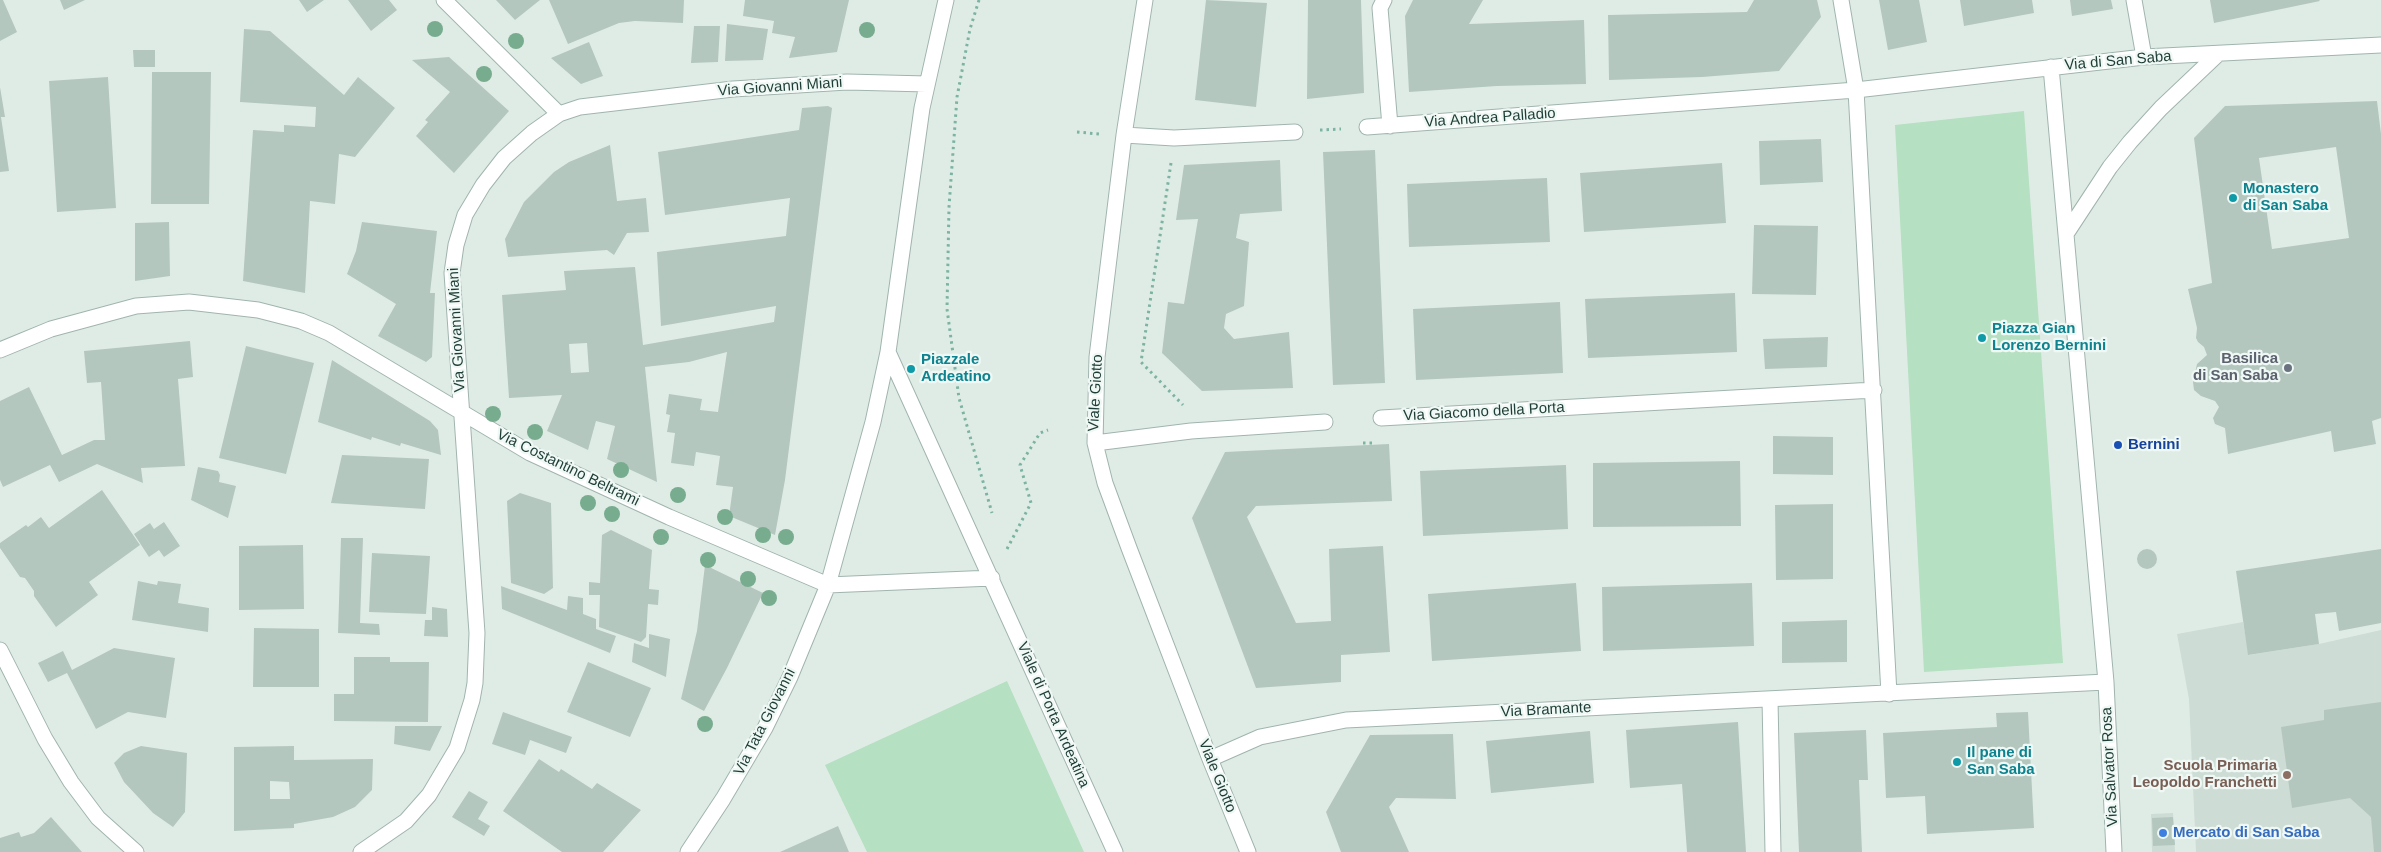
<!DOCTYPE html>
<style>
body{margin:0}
canvas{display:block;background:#dfece6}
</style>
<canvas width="2381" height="852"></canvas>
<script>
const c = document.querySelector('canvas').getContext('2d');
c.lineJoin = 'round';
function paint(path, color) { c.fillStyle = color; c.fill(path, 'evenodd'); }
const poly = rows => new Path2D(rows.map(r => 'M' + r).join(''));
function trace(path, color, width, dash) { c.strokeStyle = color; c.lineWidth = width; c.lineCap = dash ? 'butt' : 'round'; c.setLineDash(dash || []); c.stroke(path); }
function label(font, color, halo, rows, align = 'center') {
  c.font = font + ' Helvetica,sans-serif'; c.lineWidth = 4.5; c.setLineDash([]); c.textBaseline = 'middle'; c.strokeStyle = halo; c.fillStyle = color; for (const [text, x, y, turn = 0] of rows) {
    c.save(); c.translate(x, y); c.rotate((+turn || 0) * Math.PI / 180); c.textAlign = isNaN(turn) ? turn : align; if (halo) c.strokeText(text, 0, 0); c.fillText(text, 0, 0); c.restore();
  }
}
paint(poly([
 [2243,622,2249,655,2319,644,2381,630,2381,852,2196,852,2189,699,2177,634],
 [2173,813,2175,852,2152,852,2151,814]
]), '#cddcd5');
paint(poly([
 [2024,111,2063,663,1924,672,1895,125],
 [1007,681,1084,852,867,852,825,765]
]), '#b5e0c1');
paint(poly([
 [0,0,3,0,17,32,0,41],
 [60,0,85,0,64,10],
 [299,0,324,0,307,12],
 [348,0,389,0,397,10,371,31],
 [496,0,540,0,515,20],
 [549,0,684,0,683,23,635,21,619,23,568,44],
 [745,0,849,0,837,52,789,58,795,37,772,33,774,21,743,16],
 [1206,0,1267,3,1256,107,1195,100],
 [1308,0,1361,0,1364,93,1307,99],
 [1413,0,1483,0,1469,24,1584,20,1586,84,1497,86,1409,92,1405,16],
 [1754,0,1817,0,1821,17,1779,71,1702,77,1609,80,1608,15,1747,12],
 [1879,0,1919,0,1927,42,1888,50],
 [1960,0,2032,0,2034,13,1964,26],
 [2070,0,2111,0,2113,9,2072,16],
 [2210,0,2319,0,2320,1,2214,23],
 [727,24,768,29,763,60,725,61],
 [694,26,720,26,718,62,691,63],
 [244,29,270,31,344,95,358,77,395,108,355,157,339,154,335,204,310,201,305,293,243,281,253,130,284,132,284,125,315,127,316,107,240,102],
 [589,42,603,76,581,84,551,58],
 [133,50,155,50,155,67,134,67],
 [449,57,509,111,454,173,416,136,428,122,425,120,450,92,412,60],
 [152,72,211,72,209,204,151,204],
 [108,77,116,208,57,212,49,81],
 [0,87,5,117,1,117,9,171,0,172],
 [2377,101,2381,134,2381,418,2372,421,2376,444,2334,452,2331,431,2228,454,2225,428,2215,424,2213,418,2219,407,2215,401,2201,396,2194,390,2193,382,2197,364,2207,355,2204,347,2198,342,2196,338,2197,328,2188,289,2212,283,2194,138,2225,106],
 [2336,147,2349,238,2272,249,2259,158],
 [828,106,832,108,785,480,775,535,729,516,733,487,716,485,720,456,696,452,694,466,671,463,675,433,667,432,670,415,666,414,669,394,702,399,700,410,718,412,727,352,689,362,645,367,657,482,607,459,615,426,596,421,588,450,547,431,562,395,509,398,502,295,566,290,564,271,635,267,643,345,774,322,776,306,661,326,657,252,786,236,790,198,665,215,658,152,799,130,802,108],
 [587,343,589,372,571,373,569,344],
 [1821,139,1823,182,1760,185,1759,141],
 [610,145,617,201,646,198,649,232,627,233,614,255,607,250,508,257,505,239,524,202,554,172,569,162],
 [1375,150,1385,383,1333,385,1323,152],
 [1280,160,1282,211,1240,214,1236,238,1249,242,1244,306,1226,314,1224,328,1234,339,1289,332,1293,388,1202,391,1162,353,1168,302,1184,304,1198,219,1176,220,1184,165],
 [1722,163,1726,223,1584,232,1580,173],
 [1547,178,1550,242,1409,247,1407,184],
 [169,222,170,276,135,281,135,223],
 [362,222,437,231,430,293,435,293,432,357,426,362,378,336,396,304,347,274,356,251],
 [1754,225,1818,226,1816,295,1752,294],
 [1735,293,1737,352,1588,358,1585,299],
 [1560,302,1563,373,1416,380,1413,309],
 [1828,337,1827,367,1765,369,1763,339],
 [190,341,193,377,178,379,185,466,141,468,143,483,97,464,59,482,50,465,3,487,0,480,0,401,29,387,62,455,94,440,105,440,101,382,87,383,84,351],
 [246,346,314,363,286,474,219,458],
 [332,360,430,421,438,430,441,455,401,443,400,446,372,437,371,440,318,422],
 [1773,436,1833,437,1833,475,1773,474],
 [1389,444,1392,501,1256,506,1247,517,1296,623,1331,621,1329,549,1383,546,1390,652,1341,655,1341,682,1256,688,1192,518,1225,452],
 [342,455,429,459,425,509,331,503],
 [1740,461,1741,526,1593,527,1593,463],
 [1566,465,1568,529,1423,536,1420,471],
 [198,467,218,471,220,475,219,482,236,486,228,518,191,500],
 [102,490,140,545,89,582,98,595,56,627,34,596,34,591,25,578,20,577,0,548,0,543,26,525,28,527,41,517,49,528],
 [520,493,551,503,553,588,544,594,511,583,507,501],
 [1833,504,1833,579,1776,580,1775,505],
 [164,522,180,546,164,557,159,550,149,557,134,534,150,523,154,529],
 [611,530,652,550,649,589,659,590,658,605,648,604,646,637,641,642,599,627,600,595,589,595,589,582,600,583,602,535],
 [341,538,363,538,360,623,379,624,380,635,338,633],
 [303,545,304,609,239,610,239,546],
 '2137 559a10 10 0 1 1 20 0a10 10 0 1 1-20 0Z',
 [2381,549,2381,623,2339,631,2336,612,2315,614,2319,644,2248,655,2236,571],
 [372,553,430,556,426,614,369,612],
 [705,565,763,593,727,668,704,711,681,699,697,631],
 [138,581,157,585,158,581,181,584,178,603,209,608,208,632,132,620],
 [1576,583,1581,651,1432,661,1428,594],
 [1752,583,1754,646,1603,651,1602,587],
 [501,586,567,610,568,596,583,598,583,614,596,619,596,629,616,636,610,653,502,609],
 [432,607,447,609,448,637,424,636,425,620,432,620],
 [1847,620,1847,662,1782,663,1782,622],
 [254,628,319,629,319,687,253,687],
 [649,634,670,639,666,677,632,662,634,643,649,648],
 [114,648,175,658,166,718,128,712,96,729,67,673,48,682,38,663,63,651,72,670],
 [354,657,390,657,390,662,429,662,428,722,334,721,334,694,354,694],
 [588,662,651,688,630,737,567,712],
 [2381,702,2381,852,2374,852,2371,817,2350,798,2292,808,2281,727,2324,720,2324,710],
 [503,712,572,737,566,753,530,740,525,755,492,744],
 [2028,712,2034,828,1927,834,1925,796,1886,798,1883,733,1997,727,1996,713],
 [1738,722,1746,852,1687,852,1682,784,1630,788,1626,730],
 [395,726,442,726,430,751,394,744],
 [1866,730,1868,780,1859,780,1862,852,1799,852,1794,733],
 [1590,731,1594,783,1491,793,1486,741],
 [1453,734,1456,799,1396,798,1389,807,1409,852,1341,852,1326,812,1370,735],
 [141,746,187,753,185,812,173,827,153,813,124,782,114,763,124,753],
 [294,746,294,760,373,759,372,790,355,807,333,817,294,824,294,828,234,831,234,747],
 [270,781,289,782,290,799,270,799],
 [539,759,559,772,561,769,592,789,597,783,641,810,603,852,562,852,503,811],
 [469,791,488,802,478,819,490,826,484,836,452,817],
 [51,817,82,852,0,852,0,838,19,832,21,837,34,833],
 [2173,817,2175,845,2153,846,2152,818],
 [838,826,849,852,780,852]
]), '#b4c7bf');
const minor = poly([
 [444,0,559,114],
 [1145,0,1124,135,1097,357,1095,443,1105,483,1129,548,1210,759,1248,852],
 [1384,0,1380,8,1390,126],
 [1841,0,1856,90,1889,694],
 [2134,0,2144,57],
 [2051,67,2106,682,2114,852],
 [1367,127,1856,90,2144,57,2381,45],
 [1124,135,1174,138,1295,132],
 [2066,234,2110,167,2130,142,2161,108,2218,54],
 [0,350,51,329,136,306,189,302,258,310,301,321,329,333,530,453,669,517,828,585,992,578],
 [888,352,1115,852],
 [1381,418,1874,390],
 [1095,443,1191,431,1325,422],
 [0,650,45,739,71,782,98,818,136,852],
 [1770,699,1773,852],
 [1210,759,1260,737,1346,720,2106,682],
 [361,852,406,821,429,795,457,748,472,700,475,683,477,633,452,273,456,245,465,215,483,185,504,158,532,133,559,114,580,107,733,89,847,82,927,84],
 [688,852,723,799,765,728,790,677,828,585,873,422,888,352,922,108,946,0]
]);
trace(minor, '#a1b4ae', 17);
trace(poly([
 [979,0,970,29,957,97,949,207,947,309,959,398,992,513],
 [1320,130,1341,129],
 [1077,132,1099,134],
 [1171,163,1141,362,1183,405],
 [1363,443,1372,443],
 [1007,549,1031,503,1020,465,1040,433,1048,430]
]), '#7cb3a2', 3, [2.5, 4]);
trace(minor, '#fff', 15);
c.fillStyle = '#78ac8e';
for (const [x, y] of [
 [435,29],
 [867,30],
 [516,41],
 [484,74],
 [493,414],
 [535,432],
 [621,470],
 [678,495],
 [588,503],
 [612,514],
 [725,517],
 [763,535],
 [661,537],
 [786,537],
 [708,560],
 [748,579],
 [769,598],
 [705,724]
]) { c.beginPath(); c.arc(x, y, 8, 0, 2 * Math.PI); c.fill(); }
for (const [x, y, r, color] of [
 [2233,198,5,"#0f9aa8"],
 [1982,338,5,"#0f9aa8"],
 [2288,368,5,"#6b7280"],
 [911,369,5,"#0f9aa8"],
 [2118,445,5,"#1a4fb4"],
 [1957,762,5,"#0f9aa8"],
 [2287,775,5,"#8d6e63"],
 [2163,833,5,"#3f7fe0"]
]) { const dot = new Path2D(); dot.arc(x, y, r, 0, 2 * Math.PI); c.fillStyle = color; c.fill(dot); trace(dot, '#eff8f4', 2); }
label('15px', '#1e3d36', '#eff8f4', [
 ["Via di San Saba",2118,61,-5],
 ["Via Giovanni Miani",780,87,-4],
 ["Via Andrea Palladio",1490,118,-4],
 ["Via Giovanni Miani",457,330,-93],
 ["Viale Giotto",1096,393,-87],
 ["Via Giacomo della Porta",1484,412,-3],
 ["Via Costantino Beltrami",568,468,26],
 ["Via Bramante",1546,710,-3],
 ["Viale di Porta Ardeatina",1053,715,66],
 ["Via Tata Giovanni",765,722,-63],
 ["Via Salvator Rosa",2110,767,-93],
 ["Viale Giotto",1217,776,68]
]);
label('bold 15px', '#0d838f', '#eff8f4', [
 ["Monastero",2243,189],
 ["di San Saba",2243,206],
 ["Piazza Gian",1992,329],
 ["Lorenzo Bernini",1992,346],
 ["Piazzale",921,360],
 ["Ardeatino",921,377],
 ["Il pane di",1967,753],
 ["San Saba",1967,770]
], 'left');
label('bold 15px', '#5b616d', '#eff8f4', [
 ["Basilica",2278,359],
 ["di San Saba",2278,376]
], 'right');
label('bold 15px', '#164399', '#eff8f4', [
 ["Bernini",2128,445]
], 'left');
label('bold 15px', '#785e54', '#eff8f4', [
 ["Scuola Primaria",2277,766],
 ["Leopoldo Franchetti",2277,783]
], 'right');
label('bold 15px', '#366cbe', '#eff8f4', [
 ["Mercato di San Saba",2173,833]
], 'left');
</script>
